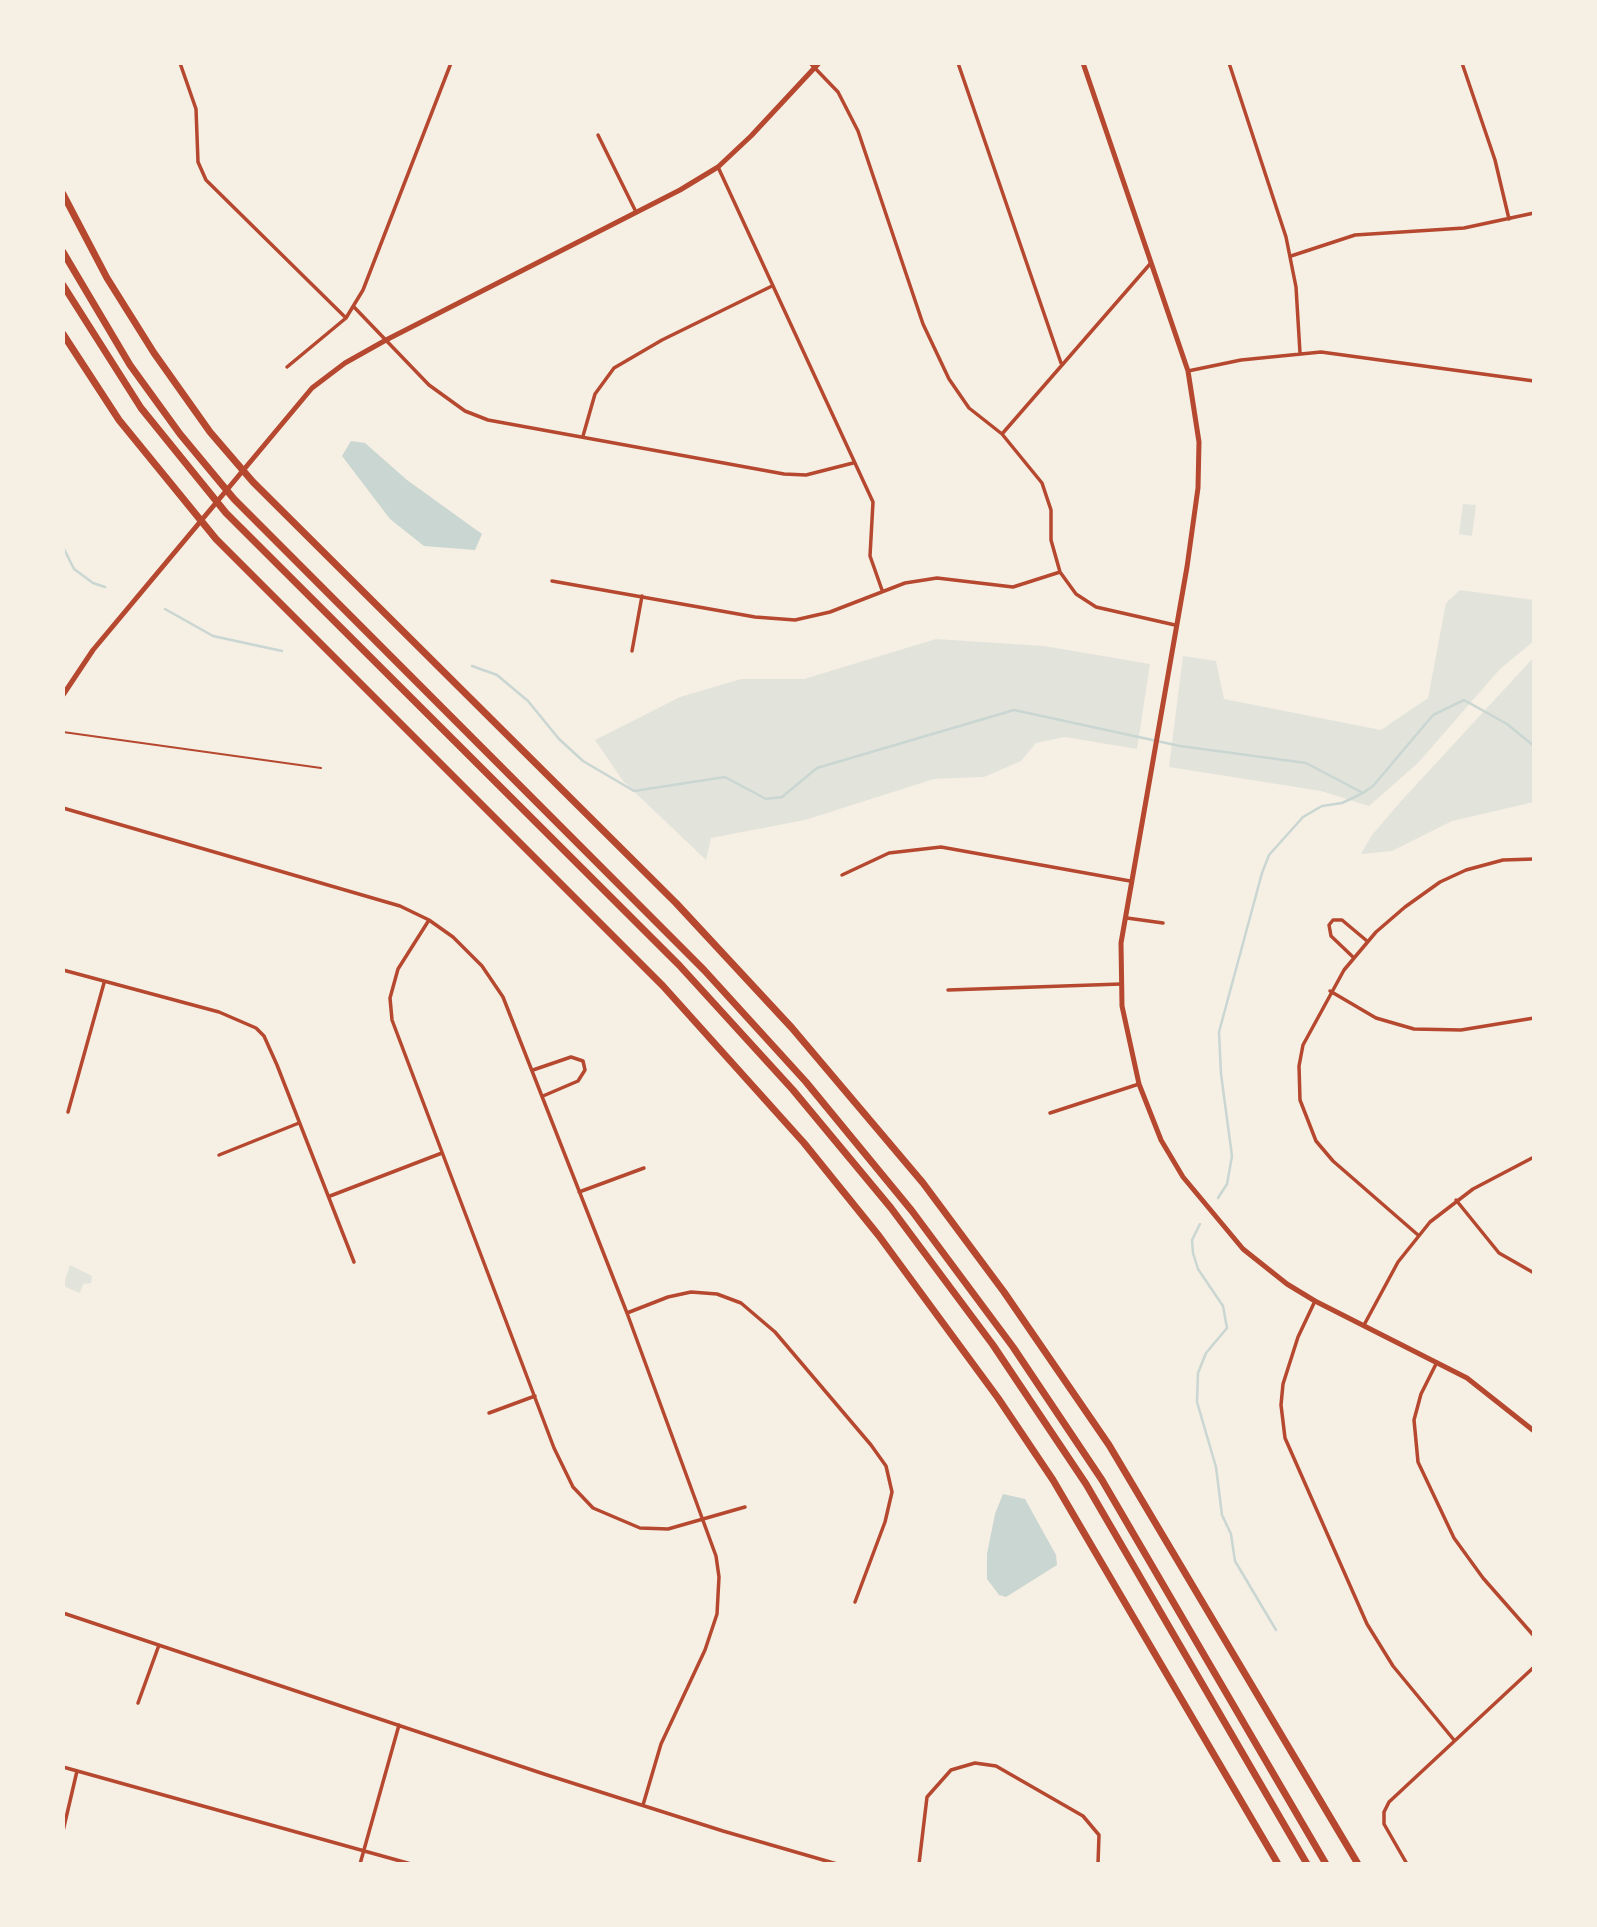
<!DOCTYPE html>
<style>
body{margin:0}
#map{position:relative;width:1597px;height:1927px;overflow:hidden;background:#f6efe4;font-family:Helvetica,sans-serif}
canvas{display:block}
.frame{position:absolute;inset:0;border:65px solid #f6efe4;pointer-events:none}
</style>
<div id="map">
<canvas width="1597" height="1927"></canvas>
<div class="frame"></div>
</div>
<script>
const c = document.querySelector('canvas').getContext('2d');
c.lineJoin = 'round';
function paint(path, color) { c.fillStyle = color; c.fill(path, 'evenodd'); }
const poly = rows => new Path2D(rows.map(r => 'M' + r).join(''));
function trace(path, color, width, dash) { c.strokeStyle = color; c.lineWidth = width; c.lineCap = dash ? 'butt' : 'round'; c.setLineDash(dash || []); c.stroke(path); }
paint(poly([
 [1463,504,1476,505,1472,536,1459,534],
 [1460,590,1534,600,1534,641,1500,669,1418,763,1369,806,1321,791,1169,767,1183,656,1216,661,1224,699,1381,730,1428,698,1446,603],
 [936,639,1044,646,1150,664,1137,749,1065,737,1036,743,1021,761,984,777,934,779,805,820,711,838,706,860,623,781,595,740,680,697,741,679,804,679],
 [1534,657,1534,802,1452,821,1392,851,1361,854,1372,835,1402,800],
 [70,1265,92,1276,91,1283,83,1284,80,1293,63,1286]
]), '#e2e4dc');
paint(poly([
 [351,441,365,443,407,480,482,534,475,550,424,546,390,519,342,456],
 [1003,1494,1025,1499,1056,1555,1057,1565,1006,1597,999,1595,987,1579,987,1554,995,1514]
]), '#c9d6d2');
trace(poly([
 [63,547,74,569,93,583,105,587],
 [165,609,213,636,282,651],
 [472,666,497,675,528,701,559,739,583,761,634,791,725,777,766,799,782,797,817,768,1014,710,1180,746,1306,763,1363,793,1373,786,1433,715,1464,700,1507,724,1534,746],
 [1218,1198,1227,1184,1232,1156,1221,1074,1219,1032,1262,873,1269,855,1303,817,1322,806,1342,803,1361,794],
 [1200,1224,1192,1240,1193,1253,1198,1269,1223,1306,1227,1328,1206,1353,1198,1373,1197,1402,1216,1467,1222,1515,1231,1534,1235,1561,1276,1630]
]), '#c9d6d2', 2.5);
trace(poly([
 [63,732,321,768]
]), '#b5482f', 2);
trace(poly([
 [180,63,196,109,198,162,206,180,346,318],
 [810,63,838,92,858,131,923,324,949,379,969,408,1002,434,1042,483,1051,510,1051,540,1060,572,1076,594,1096,607,1175,625],
 [958,63,1061,363],
 [1229,63,1286,237,1296,287,1300,353],
 [1462,63,1495,160,1509,219],
 [598,135,636,212],
 [718,167,873,502,870,556,882,590],
 [1291,256,1355,235,1464,228,1534,213],
 [354,307,429,385,465,411,488,420,784,474,806,475,853,463],
 [287,367,346,318,363,290,451,63],
 [1188,371,1241,360,1321,352,1534,381],
 [1002,434,1150,264],
 [583,436,595,394,614,368,662,340,772,286],
 [552,581,755,617,795,620,830,612,905,583,937,578,1013,587,1060,572],
 [632,651,642,596],
 [63,808,400,906,429,920,453,937,482,966,503,997,627,1313,716,1556,719,1577,717,1614,705,1650,661,1744,643,1805],
 [842,875,889,853,941,847,1130,881],
 [1127,918,1163,923],
 [429,920,398,969,390,998,392,1020,554,1448,573,1487,593,1508,640,1528,668,1529,745,1507],
 [1353,957,1331,936,1329,925,1333,920,1342,920,1367,941],
 [63,970,219,1012,256,1028,264,1036,277,1065,354,1262],
 [948,990,1121,984],
 [1330,991,1376,1018,1414,1029,1461,1030,1534,1018],
 [533,1070,571,1057,583,1061,585,1070,578,1081,543,1096],
 [68,1112,104,983],
 [1050,1113,1139,1084],
 [219,1155,299,1123],
 [579,1192,644,1168],
 [330,1196,442,1153],
 [1456,1200,1499,1253,1534,1273],
 [1418,1235,1333,1161,1316,1141,1300,1100,1299,1066,1303,1045,1344,970,1376,932,1405,907,1440,882,1466,870,1503,860,1534,859],
 [1315,1301,1298,1337,1283,1384,1281,1405,1285,1438,1367,1624,1393,1666,1454,1740],
 [627,1313,668,1297,691,1292,717,1294,741,1303,775,1332,871,1445,886,1466,892,1492,885,1522,855,1602],
 [1364,1325,1398,1262,1430,1222,1473,1189,1534,1157],
 [1437,1362,1421,1394,1414,1420,1418,1462,1454,1538,1483,1578,1534,1636],
 [489,1413,535,1396],
 [63,1613,544,1774,723,1831,837,1864],
 [138,1703,159,1645],
 [63,1767,411,1864],
 [63,1831,77,1771],
 [360,1864,399,1725],
 [919,1864,927,1797,951,1770,975,1763,996,1766,1083,1816,1099,1835,1098,1864],
 [1407,1864,1384,1824,1384,1812,1389,1802,1534,1667]
]), '#b5482f', 3.5);
trace(poly([
 [1083,63,1188,371,1199,442,1198,488,1187,567,1121,943,1122,1006,1139,1084,1161,1140,1183,1177,1243,1249,1287,1284,1315,1301,1467,1378,1534,1431],
 [63,695,93,650,312,388,345,363,386,340,680,190,718,167,751,136,819,63]
]), '#b5482f', 5);
trace(poly([
 [63,194,107,278,154,353,210,432,253,482,676,903,792,1028,923,1183,1004,1292,1109,1445,1358,1864],
 [63,252,130,365,180,434,234,499,704,970,806,1082,912,1211,1013,1347,1102,1480,1326,1864],
 [63,285,141,408,226,513,679,965,793,1090,891,1208,993,1345,1086,1484,1307,1864],
 [63,334,119,420,216,539,663,986,804,1143,879,1236,998,1398,1053,1480,1278,1864]
]), '#b5482f', 7);
</script>
